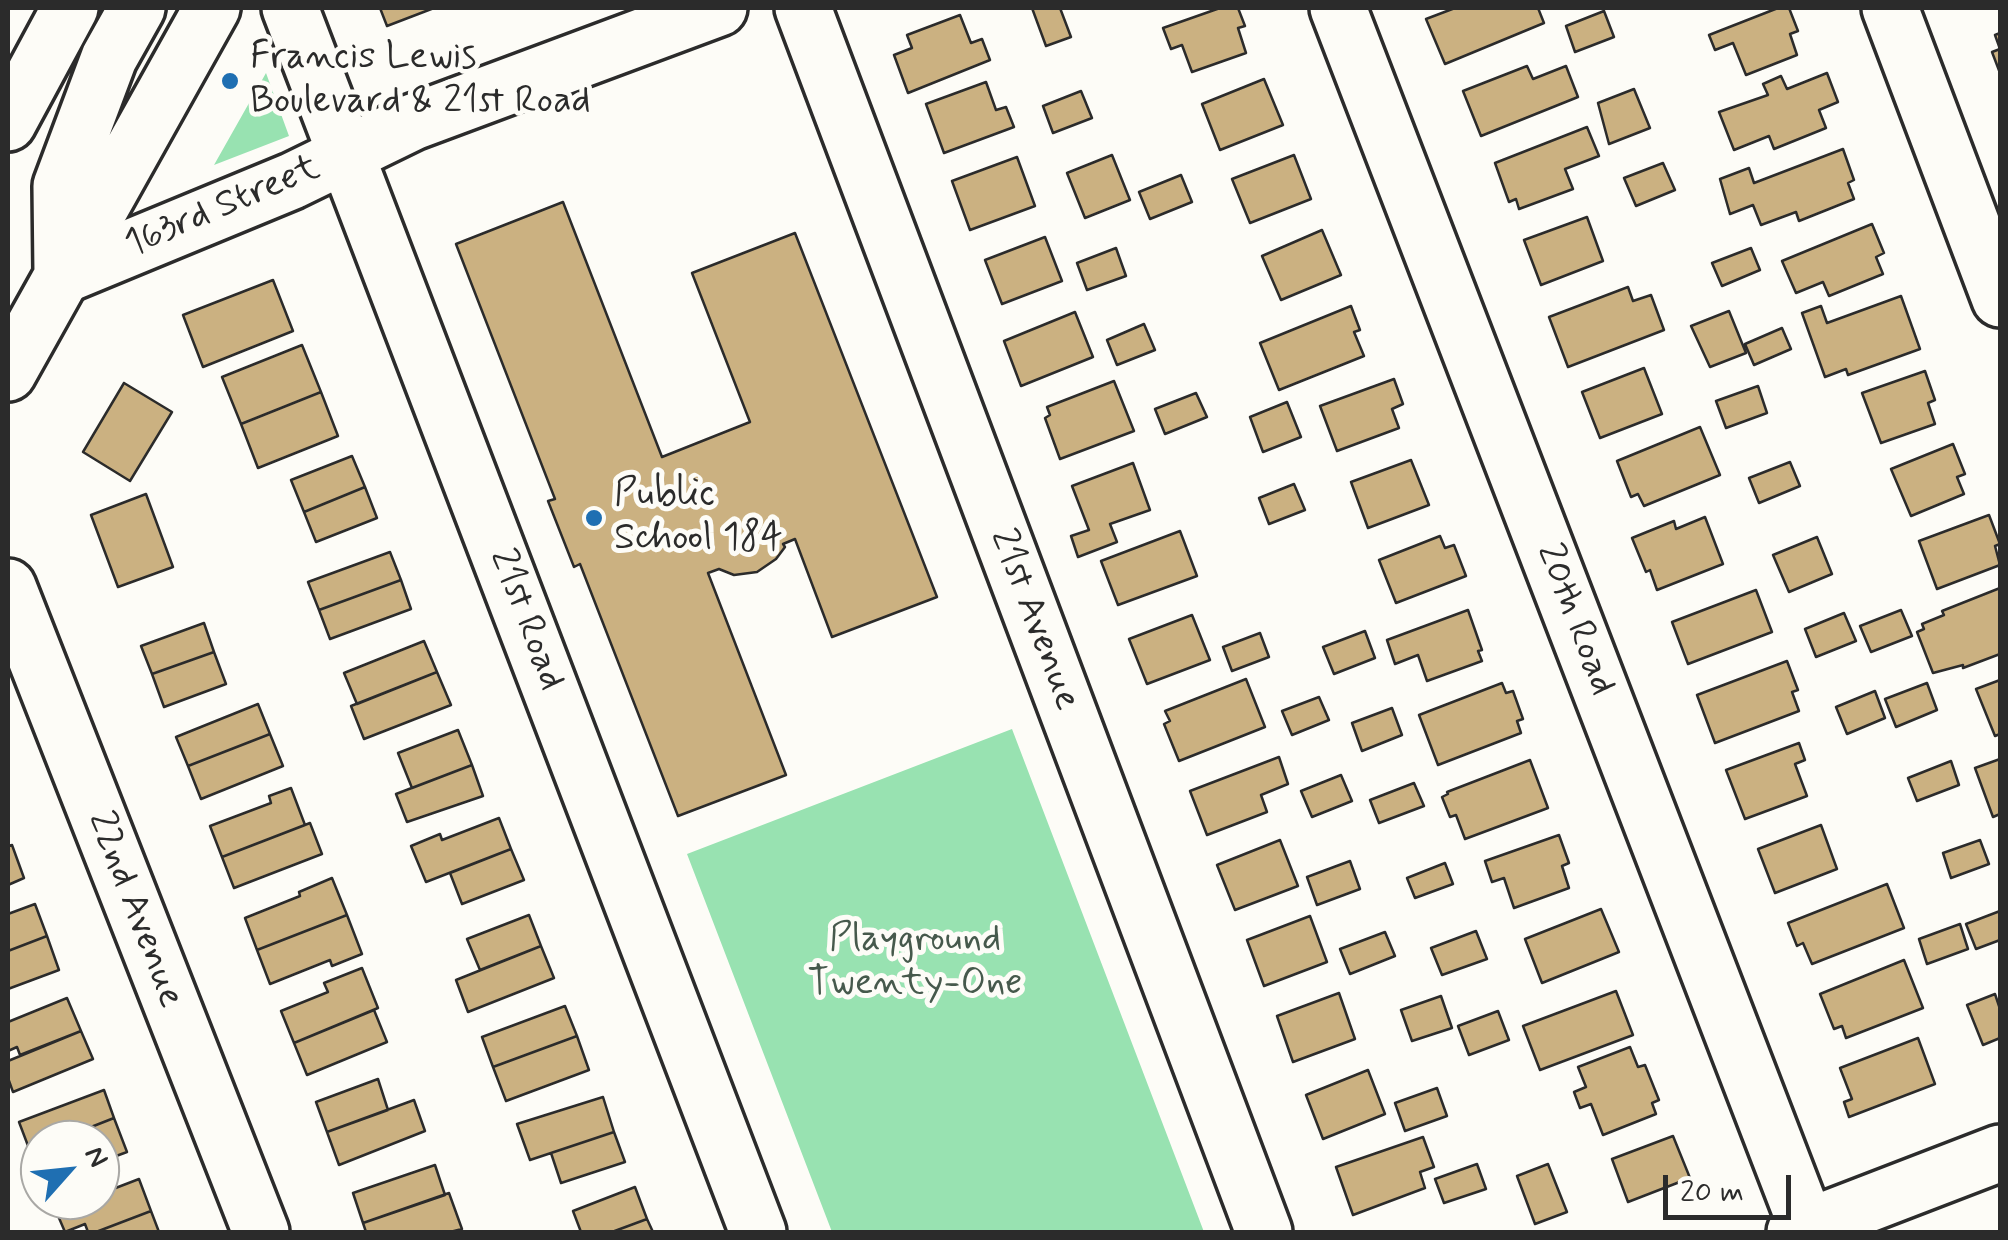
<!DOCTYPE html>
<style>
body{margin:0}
#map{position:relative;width:2008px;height:1240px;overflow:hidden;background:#fdfcf7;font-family:Mynerve,sans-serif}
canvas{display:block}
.frame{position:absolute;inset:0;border:10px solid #2b2b2b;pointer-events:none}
.north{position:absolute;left:20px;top:1120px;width:100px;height:100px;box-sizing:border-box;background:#fdfcf7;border:2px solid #a9a8a5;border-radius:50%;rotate:63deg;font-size:28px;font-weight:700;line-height:40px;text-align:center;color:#2b2b2b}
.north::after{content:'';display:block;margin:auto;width:35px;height:45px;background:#1f6fb2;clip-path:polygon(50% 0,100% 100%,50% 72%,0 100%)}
.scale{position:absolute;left:1663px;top:1175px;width:128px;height:45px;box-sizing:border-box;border:5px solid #2b2b2b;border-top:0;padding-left:12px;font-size:30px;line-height:35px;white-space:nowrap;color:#2b2b2b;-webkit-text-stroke:8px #fdfcf7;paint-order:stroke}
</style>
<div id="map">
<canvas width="2008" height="1240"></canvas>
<div class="frame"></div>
<div class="north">N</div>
<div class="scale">20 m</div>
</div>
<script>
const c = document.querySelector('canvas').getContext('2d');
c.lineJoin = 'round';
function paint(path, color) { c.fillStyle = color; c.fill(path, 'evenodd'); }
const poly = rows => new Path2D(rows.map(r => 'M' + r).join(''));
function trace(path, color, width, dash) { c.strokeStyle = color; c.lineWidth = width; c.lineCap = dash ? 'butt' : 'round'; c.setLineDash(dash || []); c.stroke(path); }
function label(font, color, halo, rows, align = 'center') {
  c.font = font + ' Mynerve,sans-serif'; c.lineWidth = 10; c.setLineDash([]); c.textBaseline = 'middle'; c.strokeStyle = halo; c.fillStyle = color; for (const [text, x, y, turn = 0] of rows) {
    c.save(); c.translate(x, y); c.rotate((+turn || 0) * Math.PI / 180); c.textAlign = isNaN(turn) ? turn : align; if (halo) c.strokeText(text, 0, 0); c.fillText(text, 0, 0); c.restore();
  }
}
paint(poly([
 [266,73,289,136,214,165],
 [1012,729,1138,1059,1204,1232,832,1232,687,854]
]), '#98e2b1');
const building = poly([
 [380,8,434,8,387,26,380,8],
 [1032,8,1060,8,1071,37,1046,46,1032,8],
 [1220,8,1238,8,1245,26,1238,28,1246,53,1192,72,1182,45,1171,49,1163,28,1220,8],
 [1455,8,1538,8,1544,23,1445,64,1426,19,1455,8],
 [1778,8,1789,8,1798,31,1790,34,1797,55,1746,75,1733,43,1715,50,1709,35,1778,8],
 [1604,11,1614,37,1575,52,1566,26,1604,11],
 [960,15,971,43,982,39,990,60,908,93,894,55,912,48,907,35,960,15],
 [2000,33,2000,73,1992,52,2000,49,1995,35,2000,33],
 [1527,66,1533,79,1566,66,1578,97,1481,136,1463,91,1527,66],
 [1827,73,1838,102,1819,110,1826,128,1774,149,1769,136,1734,150,1719,112,1768,95,1763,84,1781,76,1787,89,1827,73],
 [1264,79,1283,125,1220,150,1202,104,1264,79],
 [986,82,996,110,1006,107,1014,127,944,153,926,104,986,82],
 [1634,89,1650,128,1609,144,1598,103,1634,89],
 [1081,91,1092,118,1053,133,1043,106,1081,91],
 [1587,127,1599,156,1565,169,1573,189,1519,209,1516,199,1509,202,1495,163,1587,127],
 [1843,149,1854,180,1848,183,1854,199,1799,221,1796,212,1761,225,1753,205,1730,214,1720,179,1749,168,1754,183,1843,149],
 [1112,155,1130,200,1085,218,1067,173,1112,155],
 [1294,155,1311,199,1250,223,1232,179,1294,155],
 [1017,157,1035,206,970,230,952,181,1017,157],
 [1663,163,1675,190,1636,206,1624,178,1663,163],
 [1181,175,1192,202,1150,219,1139,192,1181,175],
 [563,202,662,457,750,422,692,273,795,233,937,597,832,637,795,539,783,544,785,547,776,559,757,572,734,575,719,569,708,573,786,775,678,816,580,564,574,567,548,501,555,499,456,244,563,202],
 [1587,217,1603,261,1541,285,1524,240,1587,217],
 [1872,224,1884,253,1876,257,1883,274,1829,296,1823,282,1796,293,1782,261,1872,224],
 [1322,230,1341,275,1281,300,1262,256,1322,230],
 [1045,237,1062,281,1002,304,985,260,1045,237],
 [1116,248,1126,276,1087,290,1077,263,1116,248],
 [1751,248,1760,270,1722,286,1712,263,1751,248],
 [273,280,293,331,203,367,183,315,273,280],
 [1628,287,1633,301,1651,295,1664,330,1568,367,1549,317,1628,287],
 [1901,296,1920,349,1848,375,1846,369,1825,377,1802,313,1821,306,1827,323,1901,296],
 [1351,306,1360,330,1354,332,1364,356,1279,390,1260,343,1351,306],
 [1729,311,1746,353,1710,367,1691,326,1729,311],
 [1075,312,1093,357,1021,386,1004,341,1075,312],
 [1144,324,1155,350,1117,365,1107,340,1144,324],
 [1782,328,1791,349,1754,365,1745,344,1782,328],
 [302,345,321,392,241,424,222,377,302,345],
 [1644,368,1662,414,1600,438,1582,392,1644,368],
 [1925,371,1935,400,1928,403,1935,424,1881,443,1862,393,1925,371],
 [1394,379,1403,404,1392,409,1399,428,1337,451,1320,406,1394,379],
 [1114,381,1134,431,1060,459,1045,418,1050,415,1047,407,1114,381],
 [124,383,172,412,130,481,83,452,124,383],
 [1758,386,1767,413,1726,428,1716,401,1758,386],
 [321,392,338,436,258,468,241,424,321,392],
 [1196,393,1207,417,1165,434,1155,409,1196,393],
 [1287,402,1301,437,1263,452,1250,417,1287,402],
 [1700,427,1720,475,1644,506,1638,494,1631,497,1617,461,1700,427],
 [1953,444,1965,474,1957,477,1964,494,1911,516,1891,469,1953,444],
 [352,456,365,487,304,512,291,480,352,456],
 [1411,460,1429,505,1368,528,1351,482,1411,460],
 [1790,462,1800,486,1759,503,1749,478,1790,462],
 [1133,463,1150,510,1110,524,1117,542,1078,557,1071,536,1089,530,1072,486,1133,463],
 [1294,484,1305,510,1269,524,1259,498,1294,484],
 [365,487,377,518,316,542,304,512,365,487],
 [146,494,173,567,118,587,91,515,146,494],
 [1989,515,2000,544,1995,546,2000,565,1937,589,1919,541,1989,515],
 [1705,517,1723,564,1657,590,1650,570,1646,572,1632,538,1674,521,1676,529,1705,517],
 [1180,531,1197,576,1118,605,1101,561,1180,531],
 [1440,536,1445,548,1454,545,1466,576,1396,603,1379,560,1440,536],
 [1817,537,1832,574,1789,592,1773,555,1817,537],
 [390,552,401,580,319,610,308,582,390,552],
 [401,580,411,609,330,639,319,610,401,580],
 [2000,588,2000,654,1963,668,1963,665,1933,673,1917,632,1924,629,1922,624,1944,615,1942,611,2000,588],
 [1756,590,1772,632,1688,664,1672,622,1756,590],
 [1468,610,1482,650,1478,651,1482,661,1427,681,1418,655,1395,664,1387,640,1468,610],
 [1901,610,1912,636,1871,652,1860,626,1901,610],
 [1844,613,1856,641,1816,657,1805,629,1844,613],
 [1192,615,1210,660,1147,684,1129,639,1192,615],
 [204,623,214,652,152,674,141,646,204,623],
 [1365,631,1375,658,1334,674,1323,647,1365,631],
 [1260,633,1269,657,1232,671,1223,647,1260,633],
 [424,641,437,672,357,704,344,673,424,641],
 [214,652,226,684,164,707,152,674,214,652],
 [1787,661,1798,690,1792,692,1799,711,1715,743,1697,695,1787,661],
 [437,672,451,705,364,739,351,706,437,672],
 [1246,679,1265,727,1179,761,1164,724,1170,721,1165,711,1246,679],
 [2000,680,2000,734,1995,736,1976,689,2000,680],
 [1502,683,1506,693,1513,691,1523,719,1517,721,1521,733,1438,765,1419,715,1502,683],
 [1927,683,1937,710,1896,727,1885,699,1927,683],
 [1875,691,1885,718,1847,734,1836,707,1875,691],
 [1319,697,1329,720,1292,735,1282,711,1319,697],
 [258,704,270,734,188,766,176,737,258,704],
 [1392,708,1402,735,1362,751,1352,723,1392,708],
 [458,730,472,765,412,788,398,753,458,730],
 [270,734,283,766,201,799,188,766,270,734],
 [1799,743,1805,760,1795,764,1807,796,1745,819,1726,770,1799,743],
 [1279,757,1288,784,1261,795,1267,812,1207,835,1190,791,1279,757],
 [2000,759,2000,814,1993,817,1975,768,2000,759],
 [1530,760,1548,808,1465,839,1456,815,1450,817,1442,797,1448,794,1447,792,1530,760],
 [1951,761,1959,785,1917,801,1908,778,1951,761],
 [472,765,483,796,407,822,396,794,472,765],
 [1341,775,1352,801,1312,817,1301,791,1341,775],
 [1414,783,1424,806,1379,823,1370,800,1414,783],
 [291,788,305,825,222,857,210,826,271,803,269,796,291,788],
 [499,818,511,849,426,882,411,846,440,834,442,840,499,818],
 [310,823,322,854,234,888,222,857,310,823],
 [1821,825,1837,869,1775,893,1758,849,1821,825],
 [1559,835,1569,863,1562,866,1569,888,1514,908,1504,878,1492,882,1485,861,1559,835],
 [1280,840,1298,886,1235,910,1217,865,1280,840],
 [1980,840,1989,864,1951,878,1943,853,1980,840],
 [12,845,24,878,8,885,8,846,12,845],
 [511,849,524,880,462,904,450,873,511,849],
 [1350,861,1360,889,1317,905,1307,877,1350,861],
 [1445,863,1453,884,1415,898,1407,878,1445,863],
 [332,878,347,915,257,950,245,918,300,896,299,892,332,878],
 [1887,884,1904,928,1812,964,1803,943,1797,946,1788,923,1887,884],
 [35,904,47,936,8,951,8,914,35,904],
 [1601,909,1619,952,1542,983,1525,939,1601,909],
 [2000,911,2000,940,1976,949,1966,924,2000,911],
 [347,915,362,954,332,966,330,960,270,984,257,950,347,915],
 [529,915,541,946,480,970,467,939,529,915],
 [1310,916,1327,962,1264,986,1247,940,1310,916],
 [1960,924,1968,949,1927,964,1919,939,1960,924],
 [1476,931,1487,959,1442,975,1431,948,1476,931],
 [1385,932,1395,956,1350,974,1340,949,1385,932],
 [47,936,59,970,8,989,8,951,47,936],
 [541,946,554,978,468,1012,456,980,541,946],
 [1904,960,1923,1008,1846,1038,1842,1026,1834,1029,1820,994,1904,960],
 [362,968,378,1008,294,1043,281,1011,328,992,324,983,362,968],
 [1616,991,1633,1035,1540,1070,1523,1026,1616,991],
 [1339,993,1355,1039,1293,1062,1277,1016,1339,993],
 [1995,994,2000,1009,2000,1038,1983,1045,1967,1005,1995,994],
 [1441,996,1452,1028,1412,1041,1401,1010,1441,996],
 [67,998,81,1031,20,1055,17,1047,8,1051,8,1022,67,998],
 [565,1006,577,1036,493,1067,482,1037,565,1006],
 [374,1010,387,1042,307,1075,294,1043,374,1010],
 [1498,1011,1509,1040,1469,1055,1458,1026,1498,1011],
 [81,1031,93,1059,13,1092,8,1078,8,1061,81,1031],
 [577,1036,589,1070,506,1101,493,1067,577,1036],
 [1918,1038,1935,1084,1849,1117,1844,1102,1852,1099,1840,1068,1918,1038],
 [1630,1047,1638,1067,1645,1065,1659,1100,1652,1103,1656,1114,1603,1135,1591,1104,1580,1108,1574,1092,1586,1087,1578,1067,1630,1047],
 [1368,1070,1385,1114,1323,1139,1306,1095,1368,1070],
 [378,1079,388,1110,327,1132,316,1102,378,1079],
 [1437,1088,1447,1116,1405,1131,1395,1103,1437,1088],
 [104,1090,114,1118,58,1140,40,1140,40,1147,30,1151,19,1122,104,1090],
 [603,1097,614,1132,530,1160,517,1124,603,1097],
 [414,1100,425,1131,339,1165,327,1132,414,1100],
 [114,1118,127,1152,100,1162,100,1140,58,1140,114,1118],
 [614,1132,625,1162,561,1183,551,1153,614,1132],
 [1673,1136,1690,1178,1628,1202,1612,1159,1673,1136],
 [1423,1137,1434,1167,1420,1172,1425,1188,1353,1215,1336,1167,1423,1137],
 [1477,1164,1486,1189,1444,1203,1435,1179,1477,1164],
 [1548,1164,1567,1212,1535,1224,1517,1176,1548,1164],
 [435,1165,445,1195,363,1223,353,1193,435,1165],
 [139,1179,151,1211,96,1232,88,1232,85,1224,65,1232,56,1211,84,1200,100,1200,100,1194,139,1179],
 [635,1187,647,1219,612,1232,581,1232,573,1211,635,1187],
 [449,1193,462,1229,450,1232,366,1232,363,1223,449,1193],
 [151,1211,159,1232,96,1232,151,1211],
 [647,1219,653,1232,612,1232,647,1219]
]);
paint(building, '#cbb181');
trace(building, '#2b2b2b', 2.5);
const minor = poly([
 [290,8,758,1232],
 [803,8,1264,1232],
 [1338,8,1809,1232],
 [1890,8,2000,299],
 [62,276,292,181,413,122,719,8],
 [8,587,261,1232],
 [1795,1232,2000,1153]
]);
const major = poly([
 [8,123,70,8],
 [62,273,61,186,109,58,137,8],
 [8,373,212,8]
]);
trace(minor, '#2b2b2b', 62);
trace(major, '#2b2b2b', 62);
trace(minor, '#fdfcf7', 55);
trace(major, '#fdfcf7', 55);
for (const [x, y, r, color] of [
 [230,81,10,"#1f6fb2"],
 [594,518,10,"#1f6fb2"]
]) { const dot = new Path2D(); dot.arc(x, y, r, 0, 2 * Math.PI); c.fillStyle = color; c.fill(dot); trace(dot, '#fdfcf7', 4); }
label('38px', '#2b2b2b', '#fdfcf7', [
 ["Francis Lewis",250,59],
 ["Boulevard & 21st Road",250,103],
 ["Public",614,496],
 ["School 184",614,540]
], 'left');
label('38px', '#2b2b2b', '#fdfcf7', [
 ["163rd Street",223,208,-23],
 ["21st Road",525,620,69],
 ["21st Avenue",1033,620,69],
 ["20th Road",1574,620,69],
 ["22nd Avenue",134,910,69]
]);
label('38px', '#46594c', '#fdfcf7', [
 ["Playground",915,941],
 ["Twenty-One",915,985]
]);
</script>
